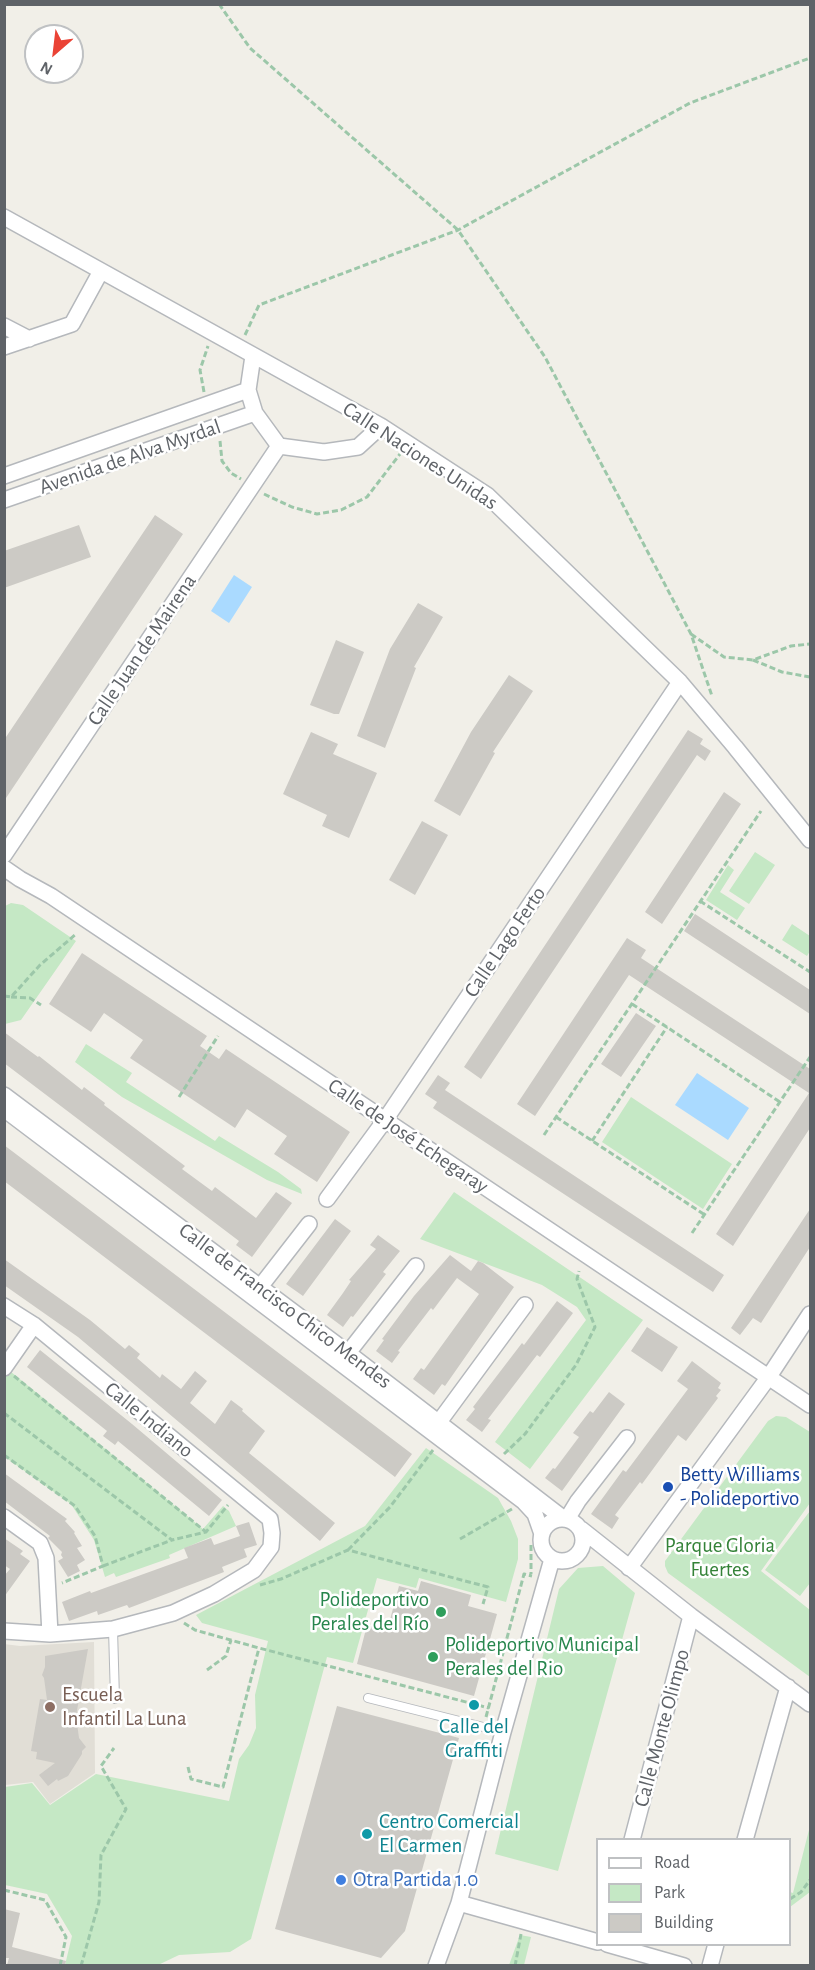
<!DOCTYPE html>
<meta charset="utf-8">
<style>
body{margin:0}
#map{position:relative;width:815px;height:1970px;overflow:hidden;background:#f1efe8;font-family:"Alegreya Sans",sans-serif}
canvas{display:block}
.frame{position:absolute;inset:0;border:6px solid #5f6368;pointer-events:none}
.legend{position:absolute;left:596px;top:1838px;width:195px;height:108px;box-sizing:border-box;background:#fff;border:2px solid #bfc1c3;margin:0;padding:8px 10px;list-style:none;font-size:18px;color:#5f6368}
.legend li{display:flex;align-items:center;gap:12px;height:30px}
.legend b{width:30px;border:2px solid #bfc1c3}
.north{position:absolute;left:24px;top:24px;width:60px;height:60px;box-sizing:border-box;background:#fff;border:2px solid #bfc1c3;border-radius:50%;rotate:208deg;font-size:16px;font-weight:700;line-height:24px;text-align:center;color:#5f6368}
.north::after{content:'';display:block;margin:auto;width:21px;height:27px;background:#ea4335;clip-path:polygon(50% 0,100% 100%,50% 72%,0 100%)}
</style>
<div id="map">
<canvas width="815" height="1970"></canvas>
<div class="frame"></div>
<ul class="legend">
<li><b style="height:8px;background:#fff"></b>Road</li>
<li><b style="height:16px;background:#c5e8c5"></b>Park</li>
<li><b style="height:16px;background:#cccac5"></b>Building</li>
</ul>
<div class="north">N</div>
</div>
<script>
const c = document.querySelector('canvas').getContext('2d');
c.lineJoin = 'round';
function paint(path, color) { c.fillStyle = color; c.fill(path, 'evenodd'); }
const poly = rows => new Path2D(rows.map(r => 'M' + r).join(''));
function trace(path, color, width, dash) { c.strokeStyle = color; c.lineWidth = width; c.lineCap = dash ? 'butt' : 'round'; c.setLineDash(dash || []); c.stroke(path); }
function label(font, color, halo, rows, align = 'center') {
  c.font = font + ' "Alegreya Sans",sans-serif'; c.lineWidth = 5; c.setLineDash([]); c.textBaseline = 'middle'; c.strokeStyle = halo; c.fillStyle = color; for (const [text, x, y, turn = 0] of rows) {
    c.save(); c.translate(x, y); c.rotate((+turn || 0) * Math.PI / 180); c.textAlign = isNaN(turn) ? turn : align; if (halo) c.strokeText(text, 0, 0); c.fillText(text, 0, 0); c.restore();
  }
}
paint(poly([
 [94,1642,95,1773,50,1804,33,1782,5,1785,4,1644,20,1646]
]), '#e1ded6');
paint(poly([
 [755,852,775,865,749,904,729,891],
 [728,865,734,870,720,892,745,908,737,920,706,900],
 [11,903,23,905,76,941,21,1020,5,1024,5,906],
 [792,924,810,936,810,951,807,956,782,940],
 [86,1044,132,1073,126,1082,215,1141,219,1136,278,1172,301,1189,302,1194,267,1180,122,1097,75,1062],
 [631,1097,732,1164,703,1209,602,1142],
 [454,1192,643,1320,530,1469,495,1442,586,1320,577,1307,542,1285,420,1239],
 [5,1367,203,1529,223,1506,229,1511,236,1526,169,1555,170,1558,116,1577,114,1573,105,1577,94,1540,71,1504,5,1457],
 [776,1416,786,1417,810,1432,810,1503,761,1571,810,1610,810,1677,668,1573,665,1566,665,1561,768,1421],
 [426,1448,498,1498,511,1521,518,1539,518,1559,506,1602,419,1578,416,1588,377,1578,353,1663,327,1657,251,1939,230,1952,179,1955,158,1965,65,1965,72,1936,47,1894,5,1885,5,1787,32,1783,50,1805,96,1774,229,1801,239,1759,249,1745,256,1728,255,1695,268,1641,202,1623,196,1615,365,1526],
 [810,1511,810,1583,800,1596,765,1570],
 [603,1566,635,1593,558,1871,495,1854,559,1589,578,1568],
 [810,1826,810,1892,790,1907,790,1892,793,1893],
 [520,1935,531,1937,524,1965,509,1965]
]), '#c5e8c5');
paint(poly([
 [234,575,252,587,229,623,211,611],
 [697,1073,749,1108,728,1140,675,1105]
]), '#aadaff');
paint(poly([
 [155,515,183,534,4,801,4,740],
 [79,525,91,557,4,588,4,551],
 [418,603,443,617,414,667,416,668,385,748,357,736,390,649],
 [336,640,364,652,339,714,334,714,310,705],
 [509,675,533,691,493,752,495,753,460,816,434,801,471,732],
 [688,730,703,739,700,744,711,751,705,761,697,755,481,1079,464,1067],
 [311,732,338,744,333,754,377,773,349,838,322,826,327,815,283,794],
 [724,792,741,804,662,924,645,912],
 [422,821,448,835,415,895,389,880],
 [695,914,810,990,810,1014,684,931],
 [627,938,646,950,641,958,810,1069,810,1128,733,1246,716,1234,809,1093,629,975,535,1116,517,1104],
 [82,953,207,1036,200,1046,219,1059,226,1049,350,1132,317,1182,274,1154,287,1136,247,1109,235,1128,130,1058,143,1040,104,1013,91,1032,49,1004],
 [636,1013,656,1026,621,1077,601,1064],
 [4,1032,38,1057,39,1056,82,1090,84,1087,105,1103,104,1105,185,1166,182,1169,212,1191,215,1187,256,1218,276,1192,292,1203,252,1257,236,1245,239,1241,4,1063],
 [438,1075,450,1083,445,1090,724,1275,713,1292,433,1108,437,1102,425,1094],
 [4,1145,412,1454,395,1477,4,1181],
 [810,1209,810,1247,761,1323,753,1318,740,1335,731,1328],
 [335,1219,351,1231,303,1296,286,1284],
 [378,1235,400,1251,383,1272,386,1274,353,1317,351,1316,343,1327,327,1315,343,1293,351,1281,349,1280,376,1249,370,1245],
 [450,1255,471,1271,478,1261,483,1263,514,1287,445,1386,442,1384,434,1395,413,1379,421,1368,424,1370,479,1294,457,1278,433,1310,431,1308,398,1351,400,1352,392,1363,376,1351,384,1340,382,1339,414,1296],
 [4,1259,90,1320,125,1349,129,1345,140,1354,137,1358,160,1378,162,1374,181,1389,195,1371,207,1381,190,1403,215,1424,231,1400,243,1409,242,1411,265,1431,249,1453,335,1523,320,1541,78,1337,4,1285],
 [557,1301,573,1313,540,1357,537,1355,488,1419,491,1420,482,1432,466,1420,475,1409,473,1407,522,1343,524,1345],
 [647,1327,678,1347,662,1372,631,1351],
 [40,1350,132,1424,222,1500,209,1516,118,1441,115,1445,103,1436,107,1431,27,1367],
 [692,1361,721,1383,718,1388,721,1390,716,1396,718,1398,686,1441,678,1435,642,1484,640,1482,615,1515,619,1518,612,1529,591,1514,623,1470,626,1472,688,1389,677,1381],
 [609,1392,625,1404,562,1491,545,1478,553,1468,555,1469,579,1437,573,1433,590,1411,593,1413],
 [4,1473,67,1519,65,1521,75,1532,74,1533,82,1546,77,1548,85,1560,77,1565,80,1571,68,1577,58,1561,63,1558,61,1555,62,1552,48,1538,50,1536,4,1501],
 [249,1522,257,1545,244,1549,247,1557,222,1567,224,1572,129,1608,127,1605,98,1615,97,1611,69,1621,62,1602,90,1591,91,1593,188,1558,184,1548,211,1538,214,1545,240,1536,236,1526],
 [4,1538,23,1551,20,1554,30,1561,4,1597,4,1576,10,1569,4,1565],
 [421,1581,471,1595,468,1606,497,1614,474,1696,357,1664,367,1625,387,1631,399,1586,418,1591],
 [88,1649,76,1716,79,1738,86,1747,82,1751,82,1754,68,1776,58,1781,57,1779,48,1786,39,1775,55,1763,36,1759,37,1752,31,1751,40,1699,47,1700,44,1678,42,1675,45,1667,45,1656],
 [337,1706,459,1738,405,1931,381,1958,275,1929],
 [4,1909,20,1913,12,1947,66,1961,65,1965,7,1965,9,1958,4,1958]
]), '#cccac5');
const lane = poly([
 [113,1629,115,1699],
 [368,1698,503,1732]
]);
const street = poly([
 [4,217,381,426,487,495,680,682,735,747,810,840],
 [4,326,29,339],
 [4,347,72,324,101,271],
 [253,356,248,390,255,413,279,446,324,452,358,447,381,426],
 [4,476,248,390],
 [4,500,255,413],
 [4,855,279,446],
 [4,868,20,879,51,896,810,1405],
 [4,1095,348,1353,564,1519],
 [4,1109,523,1501,535,1514,542,1534],
 [327,1199,385,1120,680,682],
 [260,1287,309,1224],
 [4,1306,34,1325,270,1519,272,1533,271,1547,254,1570,214,1594,173,1613,113,1629,50,1634,4,1631],
 [348,1353,416,1266],
 [4,1368,34,1325],
 [439,1422,525,1305],
 [4,1517,40,1543,46,1558,50,1634],
 '541 1540a21 21 0 1 1 42 0a21 21 0 1 1-42 0Z',
 [567,1519,578,1501,627,1438],
 [581,1529,691,1616,810,1704],
 [629,1568,768,1378,810,1314],
 [632,1840,691,1616],
 [745,1840,788,1687],
 [459,1903,598,1942],
 [607,1944,684,1966],
 [436,1966,459,1903,503,1732,552,1559],
 [710,1966,716,1944]
]);
trace(lane, '#b5b8bc', 10);
trace(street, '#b5b8bc', 18);
trace(poly([
 [219,4,250,48,458,230,545,357,691,634,712,696],
 [245,335,259,305,458,230,690,103,810,58],
 [204,392,200,370,208,346],
 [220,441,222,461,231,473,241,479],
 [264,494,292,507,317,514,341,510,367,497,400,454],
 [691,634,724,657,753,660,791,646,810,644],
 [753,660,782,672,810,677],
 [700,901,810,972],
 [4,983,4,989],
 [4,996,11,997,40,965,76,934],
 [11,997,30,998,41,1005],
 [632,1004,780,1102],
 [179,1097,218,1036],
 [556,1117,705,1215],
 [544,1135,761,811],
 [592,1141,667,1027],
 [692,1233,810,1057],
 [14,1376,206,1532],
 [4,1413,172,1540,206,1532,228,1505],
 [504,1454,525,1434,576,1365,595,1327,577,1279,579,1271],
 [4,1455,75,1506,95,1536,103,1566,62,1583],
 [460,1539,512,1509],
 [531,1545,531,1574],
 [348,1550,390,1507,433,1450],
 [103,1566,172,1540],
 [260,1585,281,1579,348,1550,488,1587,483,1604],
 [184,1623,195,1630,259,1648,489,1708],
 [207,1670,226,1656,231,1640],
 [486,1717,524,1574,532,1576],
 [188,1767,191,1779,223,1787,259,1648],
 [4,1890,45,1900,66,1937,60,1966],
 [790,1899,801,1892,810,1880],
 [81,1966,99,1902,101,1855,126,1809,101,1766,114,1748],
 [515,1966,521,1934]
]), '#9cc7a9', 3, [6, 3]);
trace(lane, '#fff', 8);
trace(street, '#fff', 15);
for (const [x, y, r, color] of [
 [668,1487,6,"#1a4fb4"],
 [441,1612,6,"#2e9e5b"],
 [433,1657,6,"#2e9e5b"],
 [474,1705,6,"#0f9aa8"],
 [50,1707,6,"#8d6e63"],
 [367,1834,6,"#0f9aa8"],
 [341,1880,6,"#3f7fe0"]
]) { const dot = new Path2D(); dot.arc(x, y, r, 0, 2 * Math.PI); c.fillStyle = color; c.fill(dot); trace(dot, '#fff', 2); }
label('21px', '#5f6368', '#fff', [
 ["Calle Naciones Unidas",420,456,33],
 ["Avenida de Alva Myrdal",130,457,-19],
 ["Calle Juan de Mairena",142,650,-56],
 ["Calle Lago Ferto",505,942,-56],
 ["Calle de José Echegaray",408,1136,34],
 ["Calle de Francisco Chico Mendes",285,1306,37],
 ["Calle Indiano",149,1420,39],
 ["Calle Monte Olimpo",662,1728,-75]
]);
label('21px', '#164399', '#fff', [
 ["Betty Williams",680,1475],
 ["- Polideportivo",680,1499]
], 'left');
label('21px', '#348238', '#fff', [
 ["Parque Gloria",720,1546],
 ["Fuertes",720,1570]
]);
label('21px', '#27864d', '#fff', [
 ["Polideportivo",429,1600],
 ["Perales del Río",429,1624],
 ["Polideportivo Municipal",445,1645,"left"],
 ["Perales del Rio",445,1669,"left"]
], 'right');
label('21px', '#785e54', '#fff', [
 ["Escuela",62,1695],
 ["Infantil La Luna",62,1719]
], 'left');
label('21px', '#0d838f', '#fff', [
 ["Calle del",474,1727],
 ["Graffiti",474,1751],
 ["Centro Comercial",379,1822,"left"],
 ["El Carmen",379,1846,"left"]
]);
label('21px', '#366cbe', '#fff', [
 ["Otra Partida 1.0",353,1880]
], 'left');
</script>
